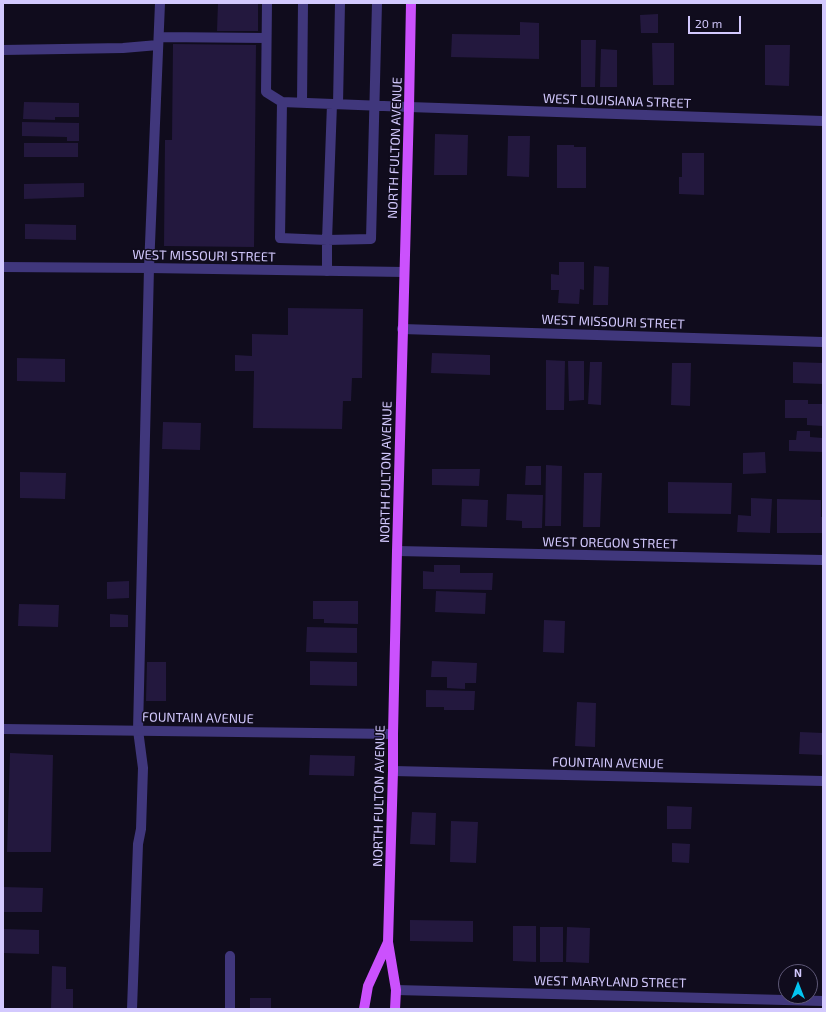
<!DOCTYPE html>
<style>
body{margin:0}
#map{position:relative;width:826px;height:1012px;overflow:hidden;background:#100c1d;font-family:"Exo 2",sans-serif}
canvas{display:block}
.frame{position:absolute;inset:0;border:4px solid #d3c9fe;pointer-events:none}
.north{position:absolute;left:778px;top:964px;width:40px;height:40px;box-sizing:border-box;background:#100c1d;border:1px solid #5e5877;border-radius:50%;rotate:0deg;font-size:11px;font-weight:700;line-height:16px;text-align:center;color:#d3c9fe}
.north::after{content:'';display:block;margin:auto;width:14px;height:18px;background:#03c4f0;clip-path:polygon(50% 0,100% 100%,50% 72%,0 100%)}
.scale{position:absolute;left:688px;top:16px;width:53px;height:18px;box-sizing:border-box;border:2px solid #d3c9fe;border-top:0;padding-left:5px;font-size:12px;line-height:14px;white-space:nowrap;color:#d3c9fe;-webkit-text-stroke:3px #100c1d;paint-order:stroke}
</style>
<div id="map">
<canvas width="826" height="1012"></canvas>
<div class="frame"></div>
<div class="north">N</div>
<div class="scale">20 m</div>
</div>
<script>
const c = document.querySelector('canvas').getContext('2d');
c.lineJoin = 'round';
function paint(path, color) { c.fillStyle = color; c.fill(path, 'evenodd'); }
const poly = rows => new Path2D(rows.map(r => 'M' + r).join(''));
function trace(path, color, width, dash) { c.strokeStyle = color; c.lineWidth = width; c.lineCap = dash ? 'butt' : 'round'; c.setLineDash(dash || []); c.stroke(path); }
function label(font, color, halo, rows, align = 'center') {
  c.font = font + ' "Exo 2",sans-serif'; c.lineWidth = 3; c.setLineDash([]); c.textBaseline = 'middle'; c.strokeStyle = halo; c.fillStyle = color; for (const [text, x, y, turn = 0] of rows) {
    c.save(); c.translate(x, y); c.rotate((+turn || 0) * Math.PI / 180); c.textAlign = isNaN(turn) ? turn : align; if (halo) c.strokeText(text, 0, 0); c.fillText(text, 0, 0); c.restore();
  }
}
paint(poly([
 [218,3,258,3,258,31,217,31],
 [658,14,658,33,641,33,640,15],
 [520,22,539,23,539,59,451,57,452,34,520,35],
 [581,40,596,40,595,87,581,87],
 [652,43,674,43,674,85,653,85],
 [173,44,256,45,254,247,164,246,165,140,172,140],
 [765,45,790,45,789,86,765,85],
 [601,49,617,50,617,87,600,87],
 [24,102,79,103,79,117,55,117,55,120,23,119],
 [22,122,79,123,79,141,67,141,67,137,22,136],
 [435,134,468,135,467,175,434,175],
 [508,136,530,136,529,177,507,176],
 [24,143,78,143,78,157,24,157],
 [557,145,574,145,574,147,586,147,586,188,557,188],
 [682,153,704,153,704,195,679,194,679,177,682,177],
 [84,183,84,197,24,199,24,184],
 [25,224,76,225,76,240,25,239],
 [559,262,584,262,584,290,580,289,579,304,558,303,559,290,551,290,551,274,559,275],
 [594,266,609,267,608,305,593,305],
 [288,308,363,309,362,378,352,378,351,401,343,401,342,429,253,428,254,371,235,371,235,355,252,356,252,334,288,335],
 [432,353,490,355,490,375,431,373],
 [17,358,65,359,65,382,17,381],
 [546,360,565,361,564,410,546,410],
 [568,361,584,361,584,400,569,401],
 [590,362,602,362,601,405,588,404],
 [793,362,823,363,823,384,793,383],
 [672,363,691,363,690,406,671,405],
 [785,400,808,400,808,404,823,404,823,426,807,425,807,418,785,418],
 [163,422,201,423,200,450,162,449],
 [797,431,810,431,810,437,823,438,823,452,789,451,789,440,796,440],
 [765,452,766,473,743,474,743,453],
 [546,465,562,466,561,526,545,526],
 [526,466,541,466,541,485,525,485],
 [432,469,480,469,479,486,432,485],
 [20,472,66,473,65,499,20,498],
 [584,473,602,473,600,527,583,527],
 [668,482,732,483,731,514,668,513],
 [507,494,543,495,542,528,522,528,522,521,506,520],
 [751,498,772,499,770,533,737,532,738,515,751,516],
 [462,499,488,500,487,527,461,526],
 [777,499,821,500,821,517,823,517,823,533,777,533],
 [434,565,460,565,460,573,493,573,492,590,423,589,423,571,434,572],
 [129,581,129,598,107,599,107,582],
 [436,591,486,593,485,614,435,612],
 [313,601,358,601,358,624,324,623,324,619,313,619],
 [19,604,59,605,58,627,18,626],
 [110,614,128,615,128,627,110,627],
 [544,620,565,621,564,653,543,652],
 [307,627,357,628,357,653,306,652],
 [310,661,357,662,357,686,310,685],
 [432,661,477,663,476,683,465,683,465,689,447,688,447,677,431,677],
 [147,662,166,662,166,701,146,701],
 [426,690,475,691,474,710,444,710,444,707,426,707],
 [577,702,596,703,595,747,575,746],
 [800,732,823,733,823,755,799,754],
 [10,753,53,755,51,852,7,852],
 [310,755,355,756,354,776,309,775],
 [667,806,692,807,691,829,667,829],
 [412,812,436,813,435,845,410,844],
 [451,821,478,822,476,863,450,862],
 [672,843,690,844,689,863,672,862],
 [3,887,43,888,42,912,3,912],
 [410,920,473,921,473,942,410,941],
 [513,926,536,926,536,962,513,961],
 [540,927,563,927,563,962,540,962],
 [567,927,590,928,589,963,566,962],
 [3,929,39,930,39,954,3,953],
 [52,966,66,967,66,989,73,989,73,1009,51,1009],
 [250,998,271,998,271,1009,250,1009]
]), '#23183e');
trace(poly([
 [267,3,266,92,282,102,409,107],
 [159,37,266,38],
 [3,50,123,48,158,45],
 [282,102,280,238,327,240,327,271],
 [302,102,303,3],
 [332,104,327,240,371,239,377,3],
 [338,104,340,3],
 [132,1009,138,844,141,829,143,768,138,730,149,268,160,3],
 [230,1009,230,956]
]), '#40377c', 10);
trace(poly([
 [409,107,823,121],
 [3,267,149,268,404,272],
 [402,329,823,342],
 [397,551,823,560],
 [3,729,393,734],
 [393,771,823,781],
 [396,990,823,1001]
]), '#40377c', 10);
trace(poly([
 [364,1009,368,986,388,942],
 [395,1009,396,990,388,942,393,771,393,734,397,551,409,107,411,3]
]), '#cb51fd', 10);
label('13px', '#d3c9fe', '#100c1d', [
 ["WEST LOUISIANA STREET",617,101,2],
 ["NORTH FULTON AVENUE",395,148,-88],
 ["WEST MISSOURI STREET",204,256,1],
 ["WEST MISSOURI STREET",613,322,2],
 ["NORTH FULTON AVENUE",386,472,-89],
 ["WEST OREGON STREET",610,543,1],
 ["FOUNTAIN AVENUE",198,718,1],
 ["FOUNTAIN AVENUE",608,763,1],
 ["NORTH FULTON AVENUE",379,796,-89],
 ["WEST MARYLAND STREET",610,982,1]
]);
</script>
